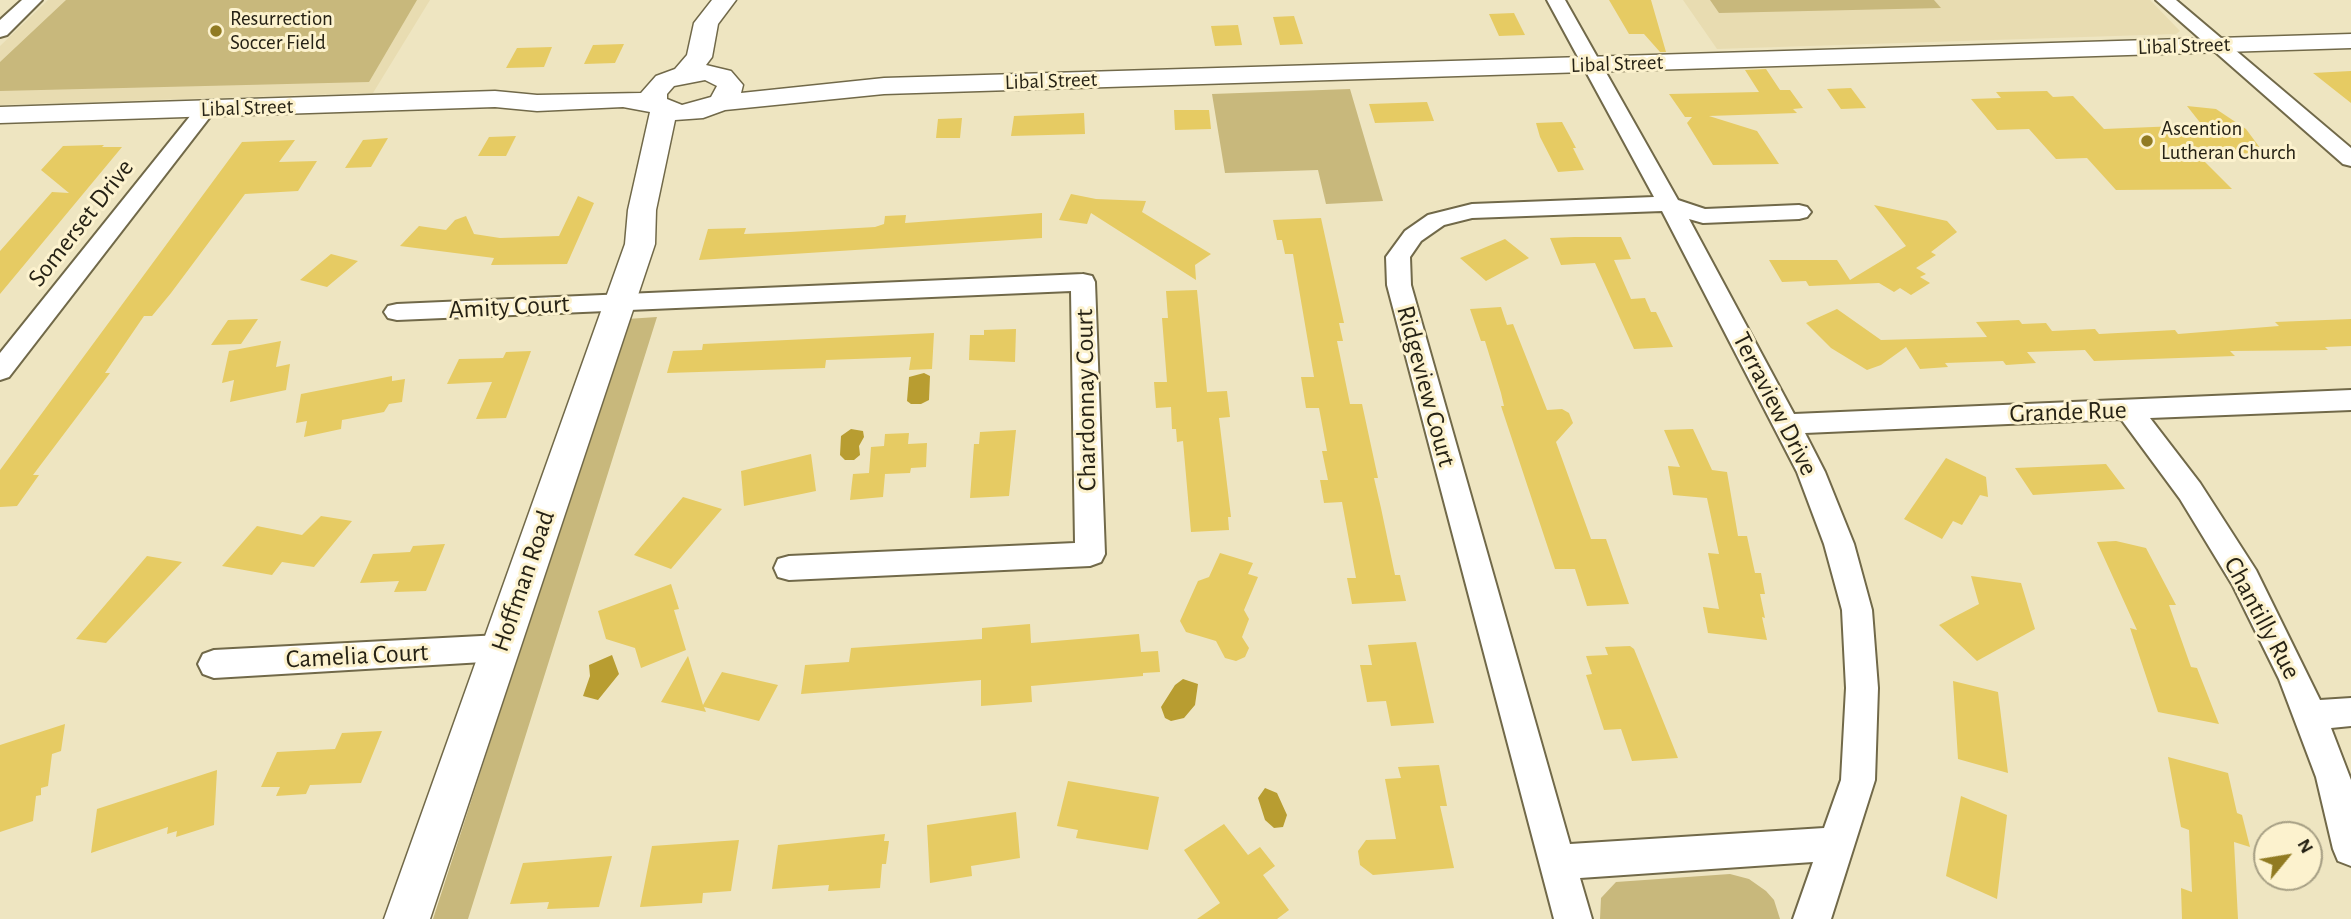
<!DOCTYPE html>
<style>
body{margin:0}
#map{position:relative;width:2351px;height:919px;overflow:hidden;background:#eee5c1;font-family:"Alegreya Sans",sans-serif}
canvas{display:block}
.north{position:absolute;left:2253px;top:821px;width:70px;height:70px;box-sizing:border-box;background:#fcf2ce;border:2px solid #a69f84;border-radius:50%;rotate:60deg;font-size:19px;font-weight:700;line-height:28px;text-align:center;color:#262215}
.north::after{content:'';display:block;margin:auto;width:24px;height:32px;background:#917b22;clip-path:polygon(50% 0,100% 100%,50% 72%,0 100%)}
</style>
<div id="map">
<canvas width="2351" height="919"></canvas>
<div class="north">N</div>
</div>
<script>
const c = document.querySelector('canvas').getContext('2d');
c.lineJoin = 'round';
function paint(path, color) { c.fillStyle = color; c.fill(path, 'evenodd'); }
const poly = rows => new Path2D(rows.map(r => 'M' + r).join(''));
function trace(path, color, width, dash) { c.strokeStyle = color; c.lineWidth = width; c.lineCap = dash ? 'butt' : 'round'; c.setLineDash(dash || []); c.stroke(path); }
function label(font, color, halo, rows, align = 'center') {
  c.font = font + ' "Alegreya Sans",sans-serif'; c.lineWidth = 6; c.setLineDash([]); c.textBaseline = 'middle'; c.strokeStyle = halo; c.fillStyle = color; for (const [text, x, y, turn = 0] of rows) {
    c.save(); c.translate(x, y); c.rotate((+turn || 0) * Math.PI / 180); c.textAlign = isNaN(turn) ? turn : align; if (halo) c.strokeText(text, 0, 0); c.fillText(text, 0, 0); c.restore();
  }
}
paint(poly([
 [48,0,430,0,373,93,0,105,0,46],
 [1683,0,2150,0,2180,31,2176,34,1717,49]
]), '#e8dcb1');
paint(poly([
 [66,0,417,0,369,82,0,91,0,62],
 [1710,0,1934,0,1941,8,1719,13],
 [1350,89,1383,201,1326,204,1318,170,1225,173,1212,94],
 [657,317,468,919,433,919,627,319],
 [1730,874,1749,879,1766,891,1774,900,1780,919,1600,919,1601,898,1616,882]
]), '#c8b87c');
paint(poly([
 [924,373,930,376,929,400,921,404,911,404,907,401,909,377],
 [851,429,863,431,864,437,859,446,860,455,854,460,845,460,840,455,841,436],
 [612,655,619,674,598,700,583,696,590,676,589,665],
 [1183,679,1198,684,1195,705,1184,718,1171,721,1165,718,1161,707,1175,685],
 [1265,788,1277,793,1287,815,1283,827,1274,828,1265,820,1258,798]
]), '#b89d31');
paint(poly([
 [1609,0,1651,0,1666,52,1660,52,1644,34,1629,34],
 [1514,13,1525,35,1499,36,1489,14],
 [1294,16,1303,44,1280,45,1273,17],
 [1238,25,1242,45,1215,46,1211,26],
 [624,44,615,63,584,64,593,45],
 [552,47,544,67,506,68,517,48],
 [1766,69,1780,90,1790,90,1803,108,1793,109,1797,113,1709,116,1757,131,1779,164,1713,165,1687,123,1692,117,1685,117,1669,94,1759,92,1745,70],
 [2351,71,2351,103,2313,73],
 [1851,88,1866,108,1841,109,1827,89],
 [2047,91,2053,97,2073,96,2104,129,2202,125,2187,106,2216,109,2246,129,2266,156,2189,146,2232,189,2116,190,2087,158,2056,159,2029,129,1997,130,1971,99,2001,98,1996,92],
 [1427,102,1434,121,1375,123,1369,104],
 [1174,110,1209,110,1211,129,1175,130],
 [1084,113,1085,134,1011,136,1014,116],
 [962,118,960,138,936,138,938,119],
 [1562,122,1576,148,1573,148,1584,170,1558,172,1540,137,1536,123],
 [516,136,506,156,478,156,489,137],
 [388,138,371,167,345,168,363,140],
 [295,140,279,162,317,161,298,191,245,194,171,293,152,316,144,316,105,373,110,373,33,475,39,475,17,506,0,507,0,470,242,142],
 [104,145,102,147,122,147,0,294,0,251,52,192,69,193,41,170,63,146],
 [1071,194,1096,199,1146,201,1142,212,1211,254,1195,265,1196,280,1091,213,1087,224,1059,220],
 [578,196,594,203,567,264,491,265,494,258,400,246,419,226,446,230,455,220,466,216,474,234,500,238,559,236],
 [1874,205,1947,221,1957,232,1931,252,1936,255,1916,268,1926,274,1920,277,1930,283,1911,295,1900,288,1894,292,1879,283,1809,286,1806,281,1782,282,1769,260,1837,260,1850,280,1906,246],
 [1042,213,1042,238,699,260,708,229,746,228,744,234,790,232,875,227,884,224,885,216,906,215,905,223],
 [1321,218,1344,323,1339,323,1343,341,1337,341,1350,404,1362,404,1378,478,1374,478,1381,508,1395,575,1400,575,1406,601,1352,604,1347,578,1356,578,1342,502,1324,503,1320,480,1328,480,1322,451,1327,451,1319,408,1306,408,1301,377,1314,377,1293,254,1285,254,1282,240,1277,240,1273,220],
 [1574,237,1621,237,1631,259,1614,260,1631,299,1645,298,1651,312,1656,312,1673,347,1634,349,1595,263,1561,265,1550,238],
 [1505,239,1529,258,1486,281,1460,258],
 [331,254,358,261,327,287,300,280],
 [1197,290,1207,392,1227,391,1230,417,1219,418,1231,517,1228,517,1229,530,1191,532,1183,441,1177,442,1176,429,1172,429,1171,407,1156,408,1154,382,1167,382,1162,318,1168,318,1166,291],
 [1501,307,1507,325,1513,324,1547,410,1562,409,1569,413,1573,423,1556,442,1591,539,1606,539,1629,604,1587,606,1575,569,1555,569,1501,406,1504,406,1501,393,1485,341,1481,341,1470,309],
 [1837,309,1881,340,1987,337,1976,322,2019,320,2022,324,2046,323,2052,331,2095,329,2099,334,2175,330,2178,334,2279,326,2275,322,2351,319,2351,346,2325,347,2328,350,2230,351,2235,356,2094,361,2085,350,2027,352,2036,363,2006,365,2003,361,1945,363,1948,367,1920,369,1906,347,1881,365,1867,370,1831,348,1806,323],
 [258,319,241,344,211,345,228,320],
 [1016,329,1015,362,969,360,970,335,984,335,984,330],
 [934,333,932,369,909,370,911,357,826,360,825,368,667,373,673,351,702,350,703,344],
 [281,341,276,367,290,364,286,390,230,402,234,380,222,383,229,351],
 [531,351,506,418,476,419,492,382,447,384,459,359,503,358,506,352],
 [392,376,392,381,405,379,402,402,389,404,384,412,342,420,341,429,304,437,307,421,296,423,301,394],
 [1693,429,1712,470,1727,472,1738,536,1747,536,1755,573,1761,573,1765,594,1760,594,1765,618,1762,617,1767,640,1708,633,1703,607,1719,609,1708,553,1719,554,1707,498,1673,495,1668,466,1680,467,1664,430],
 [1016,430,1009,496,970,498,974,444,979,444,980,432],
 [909,433,908,444,927,443,926,467,911,468,910,473,885,474,883,497,850,500,853,474,869,473,871,447,884,446,885,434],
 [811,454,816,491,744,506,741,471],
 [1946,458,1986,477,1988,497,1980,495,1962,525,1953,521,1942,539,1904,519],
 [2106,464,2125,489,2033,495,2015,468],
 [683,497,722,509,671,569,634,555],
 [321,516,352,521,314,567,282,562,272,575,222,566,257,526,302,535],
 [2116,541,2146,548,2176,605,2169,605,2191,667,2197,668,2219,724,2158,712,2130,628,2137,630,2097,542],
 [445,544,426,591,394,592,399,581,360,583,373,554,410,552,413,546],
 [1220,553,1253,563,1248,574,1258,577,1244,610,1249,619,1242,637,1249,648,1245,657,1236,661,1225,658,1216,641,1186,632,1180,621,1198,581,1209,577],
 [147,556,182,562,106,643,76,639],
 [1971,576,2021,583,2035,629,1977,661,1939,625,1979,604],
 [671,584,679,609,674,610,686,650,641,668,635,648,606,639,598,611],
 [1030,624,1031,643,1139,634,1141,652,1158,651,1160,672,1143,673,1143,676,1031,686,1032,702,981,706,981,680,801,694,805,665,849,662,851,648,982,639,982,628],
 [1416,642,1434,723,1391,726,1386,701,1367,702,1360,665,1372,665,1368,645],
 [1630,646,1634,649,1678,758,1632,761,1621,729,1604,730,1586,675,1592,674,1586,656,1608,655,1605,647],
 [688,656,703,705,722,672,778,685,759,721,704,707,706,712,661,702],
 [1953,681,1998,692,2008,773,1958,759],
 [65,724,61,751,52,754,48,786,41,788,41,795,36,796,33,821,0,832,0,745],
 [382,731,361,783,310,785,306,794,276,796,280,787,261,787,277,752,335,749,342,733],
 [2168,757,2228,773,2237,813,2242,815,2250,847,2234,842,2238,919,2182,919,2181,888,2192,892,2189,830,2181,827],
 [1439,765,1447,806,1440,806,1454,868,1373,875,1360,865,1358,851,1366,840,1396,839,1385,779,1401,778,1398,767],
 [217,770,214,825,176,837,177,831,167,834,168,827,91,853,97,809],
 [1068,781,1159,797,1148,850,1076,838,1078,830,1057,826],
 [1961,796,2007,815,1997,899,1946,876],
 [1016,812,1020,858,971,866,972,876,930,883,927,825],
 [1224,824,1248,855,1260,847,1275,866,1263,875,1289,910,1277,919,1197,919,1220,903,1184,850],
 [885,834,884,841,889,841,886,864,882,864,880,888,828,891,829,885,772,889,778,845],
 [739,840,731,891,703,893,702,903,640,907,652,846],
 [612,856,599,907,547,909,549,902,510,904,523,863]
]), '#e6cb63');
const minor = poly([
 [22,0,42,0,7,35,0,37,0,20,22,0],
 [1547,0,1565,0,1678,200,1705,209,1799,205,1807,207,1811,212,1807,217,1799,219,1703,223,1689,219,1794,414,2351,390,2351,410,2150,418,2200,483,2256,570,2320,700,2351,698,2351,726,2331,728,2351,780,2351,866,2338,861,2333,849,2316,777,2279,679,2233,586,2180,499,2121,419,1805,433,1825,472,1854,544,1872,610,1878,688,1875,780,1831,919,1793,919,1813,862,1580,878,1592,919,1554,919,1387,285,1386,257,1405,231,1428,215,1472,204,1654,197,1547,0],
 [1662,211,1797,472,1824,544,1842,610,1846,688,1841,780,1824,828,1570,844,1411,285,1410,257,1421,241,1444,225,1472,218,1662,211],
 [2156,0,2176,0,2351,148,2351,166,2343,164,2156,0],
 [206,103,213,105,217,109,213,113,9,377,0,380,0,353,199,105,206,103],
 [1083,274,1092,276,1095,282,1105,554,1101,562,1090,566,789,580,778,577,774,568,778,559,789,556,1075,543,1071,291,397,320,388,318,384,312,388,306,397,304,1083,274],
 [500,635,511,639,516,648,511,657,500,661,214,678,203,674,198,664,203,654,214,650,500,635]
]);
const tertiary = poly([
 [712,0,736,0,718,24,712,57,706,65,731,71,743,85,741,93,884,78,2351,34,2351,48,884,94,725,110,703,118,675,120,656,210,655,244,430,919,384,919,625,244,628,210,650,112,623,107,537,111,495,107,0,123,0,107,495,91,537,95,641,93,656,76,675,69,687,55,694,23,712,0],
 [705,80,717,86,711,97,682,105,667,99,667,94,674,86,705,80]
]);
trace(minor, '#716949', 4);
trace(tertiary, '#716949', 3);
paint(minor, '#fff');
paint(tertiary, '#fff');
for (const [x, y, r, color] of [
 [216,31,7,"#917b22"],
 [2147,141,7,"#917b22"]
]) { const dot = new Path2D(); dot.arc(x, y, r, 0, 2 * Math.PI); c.fillStyle = color; c.fill(dot); trace(dot, '#fcf2ce', 2.5); }
label('21px', '#262215', '#fcf2ce', [
 ["Resurrection",230,19],
 ["Soccer Field",230,43],
 ["Ascention",2161,129],
 ["Lutheran Church",2161,153]
], 'left');
label('21px', '#262215', '#fcf2ce', [
 ["Libal Street",2184,46,-2],
 ["Libal Street",1617,64,-2],
 ["Libal Street",1051,81,-2],
 ["Libal Street",247,108,-2]
]);
label('26px', '#262215', '#fcf2ce', [
 ["Somerset Drive",81,223,-52],
 ["Amity Court",509,307,-3],
 ["Ridgeview Court",1426,386,75],
 ["Chardonnay Court",1086,400,-91],
 ["Terraview Drive",1775,404,63],
 ["Grande Rue",2068,412,-2],
 ["Hoffman Road",523,581,-71],
 ["Chantilly Rue",2262,618,62],
 ["Camelia Court",357,656,-3]
]);
</script>
